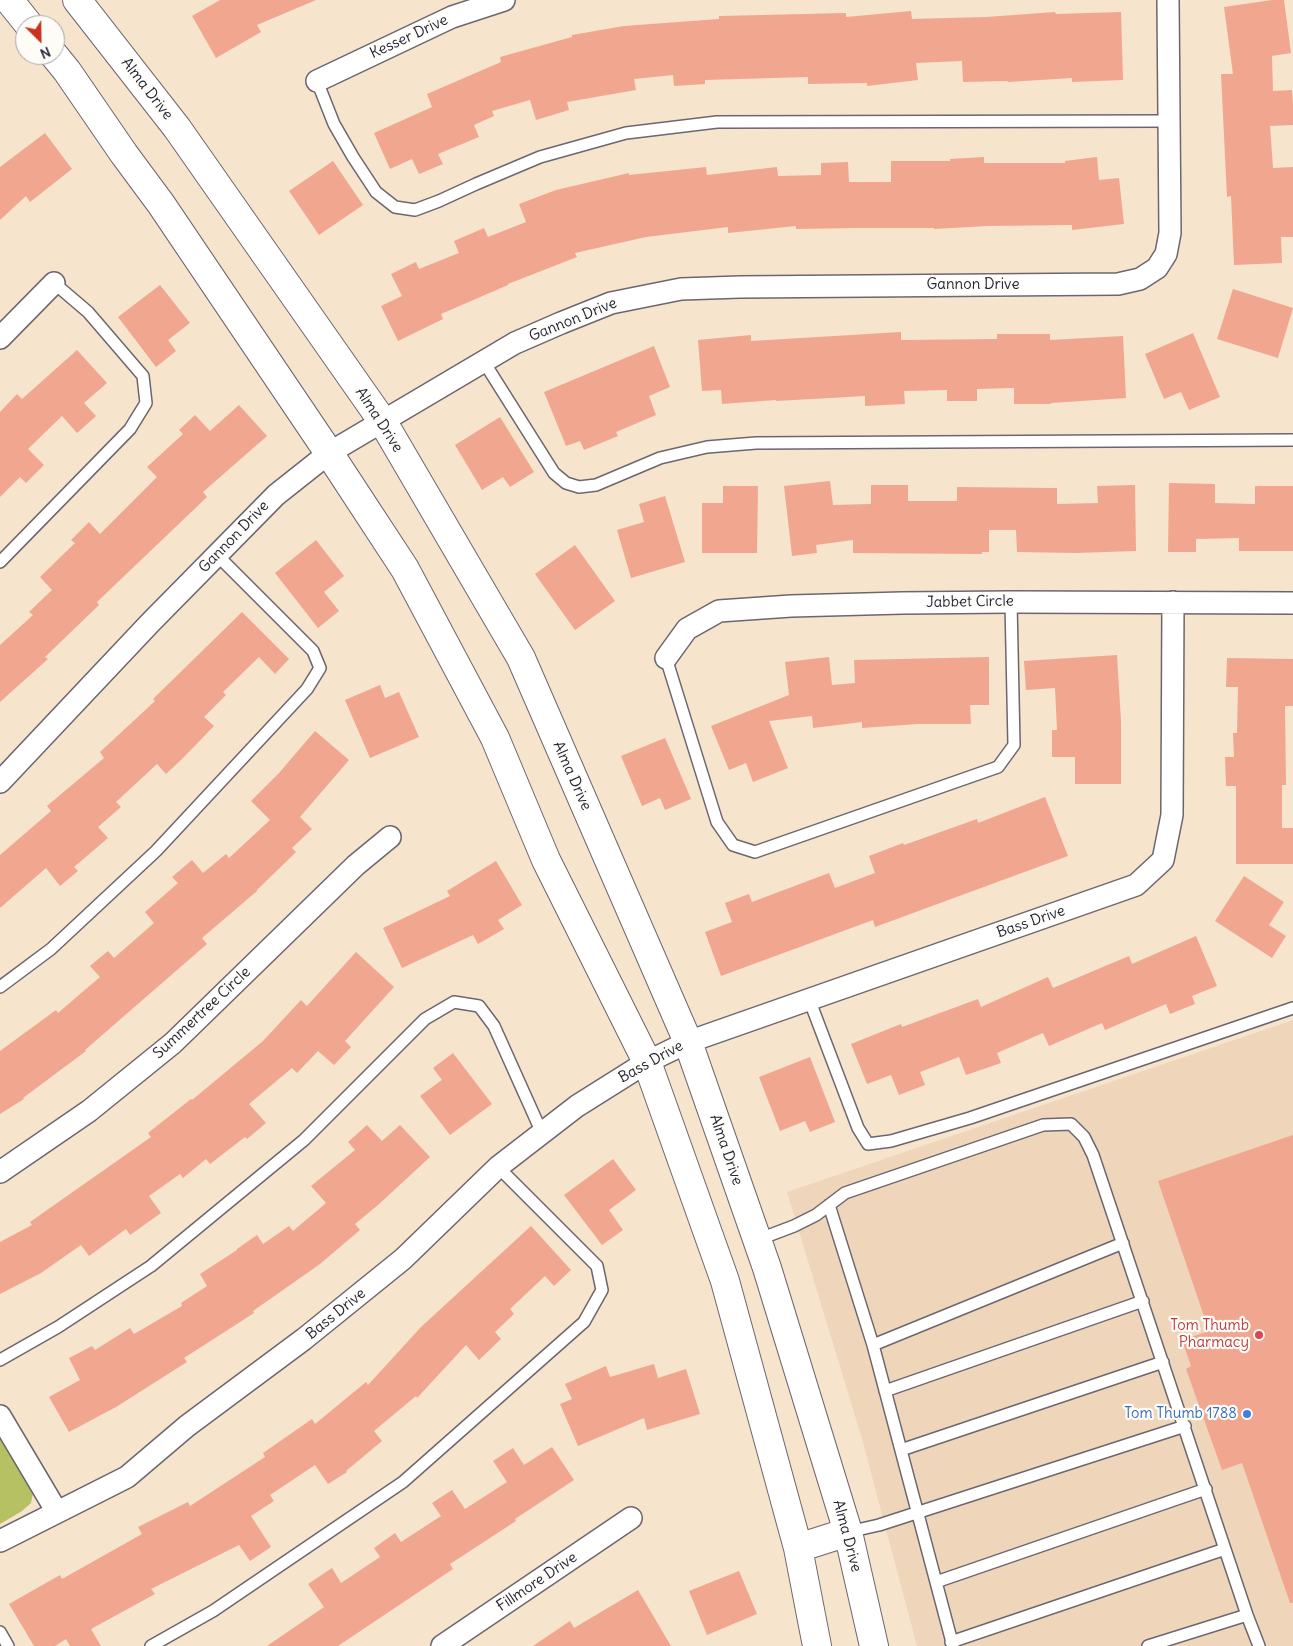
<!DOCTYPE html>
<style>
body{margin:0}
#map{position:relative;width:1293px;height:1646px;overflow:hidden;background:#f6e4cd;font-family:Delius,sans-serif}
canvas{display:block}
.north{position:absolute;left:15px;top:15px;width:50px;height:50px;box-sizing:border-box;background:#fdfcf7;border:1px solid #a5a5ac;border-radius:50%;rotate:157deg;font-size:14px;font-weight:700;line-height:20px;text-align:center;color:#22223b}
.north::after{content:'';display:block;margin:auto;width:18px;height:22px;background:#c8321e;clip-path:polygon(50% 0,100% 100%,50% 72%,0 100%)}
</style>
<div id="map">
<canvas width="1293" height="1646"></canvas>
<div class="north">N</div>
</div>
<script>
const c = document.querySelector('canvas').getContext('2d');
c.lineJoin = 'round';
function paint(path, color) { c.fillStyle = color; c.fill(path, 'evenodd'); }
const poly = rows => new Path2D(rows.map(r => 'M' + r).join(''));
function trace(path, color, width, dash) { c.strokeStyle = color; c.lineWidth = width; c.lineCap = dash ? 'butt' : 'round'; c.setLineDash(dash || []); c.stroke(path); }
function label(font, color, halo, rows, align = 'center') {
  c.font = font + ' Delius,sans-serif'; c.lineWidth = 4.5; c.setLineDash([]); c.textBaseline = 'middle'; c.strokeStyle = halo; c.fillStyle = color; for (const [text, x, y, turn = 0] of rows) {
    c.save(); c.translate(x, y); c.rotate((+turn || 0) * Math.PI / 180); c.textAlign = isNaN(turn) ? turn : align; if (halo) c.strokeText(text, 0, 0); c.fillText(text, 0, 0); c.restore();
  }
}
paint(poly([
 [1293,1020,1293,1646,917,1646,862,1439,787,1192]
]), '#efd6bb');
paint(poly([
 [0,1433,31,1485,33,1493,31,1503,22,1511,0,1524]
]), '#b5c162');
paint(poly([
 [220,0,316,0,257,25,261,32,216,58,192,16],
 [1272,0,1284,0,1291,53,1272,56,1273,91,1292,90,1293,105,1293,125,1270,126,1273,168,1293,167,1293,237,1281,237,1282,263,1234,265,1231,196,1227,197,1221,74,1233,74,1224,7],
 [911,11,912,19,986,17,1055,12,1056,14,1121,12,1123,80,1072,82,1072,78,1008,82,1008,81,963,82,962,61,916,63,918,80,867,86,867,83,808,84,808,77,705,80,705,84,674,86,673,75,634,79,636,90,567,102,569,110,536,120,530,100,492,111,494,116,474,125,479,137,438,154,443,164,419,174,412,159,390,169,374,133,432,107,427,94,501,62,500,57,572,37,572,35,624,26,719,19,719,16,846,13,846,17],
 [45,133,72,169,30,202,26,196,0,220,0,167],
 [984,157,984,163,1065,163,1065,161,1097,157,1099,180,1119,178,1124,224,1072,230,1072,225,987,226,934,229,934,228,855,228,796,229,796,226,728,233,728,227,646,237,575,253,577,257,508,284,508,285,441,314,443,319,398,341,381,306,402,296,391,274,416,262,419,269,459,253,454,241,484,228,488,237,526,222,519,204,556,190,629,173,629,175,706,167,707,175,777,167,778,176,821,175,821,163,848,162,849,182,891,182,891,161,950,161,950,159],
 [333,161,363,205,319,235,289,191],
 [160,285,190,323,168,340,176,351,156,367,118,317],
 [1233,289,1293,308,1278,358,1217,339],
 [901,332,901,340,997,339,997,334,1050,334,1050,340,1123,336,1126,398,1051,403,1051,404,1014,404,1014,388,977,389,977,401,947,401,947,390,904,391,905,404,865,406,865,396,776,401,776,400,722,404,721,390,702,391,698,340,751,335,751,341],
 [1193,333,1220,397,1189,410,1181,392,1164,399,1145,354],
 [654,346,670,387,649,396,656,415,616,432,618,436,584,450,580,441,566,446,544,392],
 [77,350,107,383,84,403,96,416,77,433,62,416,28,449,44,465,26,483,20,477,0,497,0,412,17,394,22,399],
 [239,405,267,436,203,492,207,497,97,602,99,605,45,657,48,659,0,702,0,645,33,615,29,612,52,590,40,577,75,543,71,540,89,522,100,534,157,477,147,467,183,434,179,430,195,415,210,431],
 [500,417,534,472,510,487,503,477,482,490,455,445],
 [830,481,833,505,871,504,871,485,908,485,908,501,957,501,957,487,1057,488,1057,504,1098,503,1097,486,1135,485,1136,551,1075,553,1017,552,1016,530,989,530,989,552,982,552,982,554,853,553,853,540,816,545,817,553,792,556,784,486],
 [1169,483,1215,484,1215,503,1255,504,1255,486,1293,486,1293,551,1239,551,1239,538,1196,539,1196,552,1168,552],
 [723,486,758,486,757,553,702,553,702,503,723,503],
 [665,496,685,562,631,578,617,530,644,522,639,504],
 [316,540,344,576,324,592,339,611,318,628,275,573],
 [575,545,615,601,575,630,535,574],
 [242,612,289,659,275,674,259,657,223,692,226,695,204,717,214,726,182,759,166,774,157,764,116,802,121,807,98,827,108,838,74,867,78,871,60,886,46,868,0,908,0,855,51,811,47,806,104,758,100,752,155,701,153,699],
 [1117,655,1121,721,1121,784,1075,784,1075,757,1052,757,1052,730,1057,730,1055,688,1026,690,1024,661],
 [829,657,832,685,855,683,854,660,989,657,989,705,970,705,971,724,918,724,862,728,862,722,813,728,812,716,769,721,788,768,753,782,746,763,729,770,711,726,789,695,785,662],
 [1227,658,1293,659,1293,706,1285,706,1286,785,1282,785,1282,828,1293,828,1293,864,1236,864,1236,786,1226,786,1225,757,1234,757,1233,733,1237,733,1238,687,1226,687],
 [380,685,385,698,399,692,419,737,370,758,345,700],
 [315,731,349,760,300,817,312,829,292,848,296,852,257,890,257,891,202,938,207,944,85,1050,86,1051,23,1098,24,1099,0,1114,0,1051,56,1010,58,1013,100,977,90,966,108,951,114,958,154,923,145,912,178,883,172,877,192,860,203,873,226,854,229,858,270,820,251,801,279,773],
 [665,738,691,799,665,810,660,798,642,806,621,756],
 [1045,797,1068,856,875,927,873,920,721,976,705,932,732,922,725,903,749,894,752,902,829,873,835,888,875,873,869,856,903,843,904,845,977,819,978,823],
 [496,861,522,905,498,920,504,929,478,944,473,935,402,968,383,928,450,896,447,891],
 [1244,876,1284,902,1269,925,1286,936,1272,958,1215,921],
 [1196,936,1217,986,1192,996,1195,1004,1170,1014,1166,1004,1105,1030,1102,1023,1049,1046,1043,1033,997,1053,1001,1063,966,1075,959,1057,920,1072,925,1085,899,1095,891,1075,867,1084,851,1044,901,1024,902,1027,978,999,981,1007,1048,977,1053,988,1129,956,1132,964],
 [356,952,394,987,345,1041,351,1047,334,1065,318,1051,297,1073,292,1068,249,1104,266,1123,247,1139,245,1137,210,1164,206,1159,183,1178,180,1174,149,1196,161,1213,130,1235,126,1229,89,1256,81,1245,41,1273,0,1294,0,1242,32,1225,30,1222,151,1137,148,1133,191,1099,192,1100,263,1041,301,1000,307,1006],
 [453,1053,492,1104,450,1135,420,1096,442,1080,433,1068],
 [810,1057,835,1122,810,1132,805,1121,780,1131,759,1077],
 [367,1125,382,1141,400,1125,430,1157,378,1205,355,1224,360,1230,320,1264,253,1311,254,1313,184,1358,187,1362,116,1407,69,1432,49,1397,80,1380,69,1358,92,1346,95,1350,130,1328,134,1334,182,1306,181,1303,207,1286,200,1274,237,1250,237,1249,257,1235,263,1244,289,1226,293,1231,326,1203,311,1186,355,1150,348,1142],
 [1293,1135,1293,1603,1290,1603,1242,1463,1222,1470,1186,1369,1191,1366,1182,1340,1209,1331,1158,1181],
 [613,1159,636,1190,609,1210,623,1230,602,1245,564,1195],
 [531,1226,571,1270,554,1286,545,1276,510,1309,514,1314,495,1332,501,1339,479,1360,466,1345,417,1398,416,1396,374,1431,382,1441,346,1471,347,1472,328,1484,315,1465,270,1495,274,1501,251,1516,271,1547,250,1561,239,1545,151,1589,155,1594,91,1629,101,1646,70,1646,66,1639,55,1646,34,1646,9,1604,60,1575,62,1579,142,1534,138,1527,188,1502,190,1506,265,1457,263,1453,312,1419,315,1424,366,1382,368,1385,421,1327],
 [654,1364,658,1378,686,1369,700,1414,647,1430,644,1418,578,1446,560,1404,572,1399,565,1384,606,1366,610,1377],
 [552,1447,574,1480,515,1519,516,1521,450,1564,453,1569,338,1646,267,1646,324,1607,308,1584,332,1568,341,1583,380,1557,374,1548,395,1533,401,1542,441,1516,432,1503,452,1490,465,1509,507,1482,493,1461,513,1448,524,1465],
 [739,1571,757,1614,707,1635,689,1591],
 [638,1590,671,1646,533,1646,570,1621,574,1628]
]), '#f1a690');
const service = poly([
 [317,81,334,124,353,157,376,192,395,207,415,210,439,201,476,184,540,157,626,133,717,122,1169,121],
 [484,362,554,473,566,483,579,487,596,485,660,458,707,447,756,443,1293,440],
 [0,562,130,429,146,403,143,376,88,312,54,283],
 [666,658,717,822,733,845,755,852,998,767,1014,745,1011,602],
 [0,987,51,949,156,851,307,689,320,668,313,651,217,555],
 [809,999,858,1128,868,1144,891,1141,970,1118,1293,1008],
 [829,1205,873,1345,953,1646],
 [757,1240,794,1226,816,1215,845,1193,1043,1125,1071,1124,1084,1137,1093,1155,1247,1615,1259,1646],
 [873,1345,1123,1243],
 [0,1360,58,1327,151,1266,304,1140,425,1019,454,1002,479,1006,494,1026,542,1133],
 [885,1391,1143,1301],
 [901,1450,1163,1362],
 [848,1532,879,1525,1185,1426],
 [936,1582,1206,1489],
 [0,1632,8,1646],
 [951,1642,1225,1549],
 [151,1646,213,1611,403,1482,584,1322,602,1290,597,1266,498,1167],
 [1148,1646,1247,1615]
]);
const minor = poly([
 [317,81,452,17,504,0],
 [0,338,54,283],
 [666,658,687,629,719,611,791,606,902,603,1011,602,1293,603],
 [0,782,150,623,276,495,329,453,515,343,561,323,611,303,681,289,740,287,1118,284,1140,279,1157,268,1166,254,1170,233,1168,0],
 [0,1172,89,1111,173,1043,356,865,390,837],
 [0,1416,57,1512],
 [0,1541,127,1477,187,1426,304,1339,403,1259,498,1167,577,1106,647,1062,688,1042,1136,885,1163,860,1172,815,1173,602],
 [442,1646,631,1518]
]);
const secondary = poly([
 [9,0,29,25],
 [77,0,177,128,383,422,521,658,688,1042,767,1268,848,1532,874,1646],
 [54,55,67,71,124,154,161,204,329,453,405,569,495,738,546,860,647,1062,725,1281,798,1548,817,1646],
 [798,1548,848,1532]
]);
trace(service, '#6c666e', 14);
trace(minor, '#6c666e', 24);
trace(secondary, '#6c666e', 30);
trace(service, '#fff', 11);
trace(minor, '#fff', 21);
trace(secondary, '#fff', 28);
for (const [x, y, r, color] of [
 [1259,1335,5,"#e0444e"],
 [1247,1414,5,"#3f7fe0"]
]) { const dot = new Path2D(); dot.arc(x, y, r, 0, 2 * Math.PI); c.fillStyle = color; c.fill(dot); trace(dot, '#fdfcf7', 2); }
label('15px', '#22223b', '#fdfcf7', [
 ["Kesser Drive",409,37,-25],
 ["Alma Drive",147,89,52],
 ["Gannon Drive",973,285],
 ["Gannon Drive",573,320,-22],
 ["Alma Drive",379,420,57],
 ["Gannon Drive",234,537,-46],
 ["Jabbet Circle",970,602,-1],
 ["Alma Drive",572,776,66],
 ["Bass Drive",1031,922,-19],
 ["Summertree Circle",202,1013,-43],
 ["Bass Drive",651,1062,-29],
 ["Alma Drive",726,1150,71],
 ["Bass Drive",336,1314,-39],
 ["Alma Drive",847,1536,75],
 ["Fillmore Drive",537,1582,-34]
]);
label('15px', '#be3a42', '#fdfcf7', [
 ["Tom Thumb",1249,1326],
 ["Pharmacy",1249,1343]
], 'right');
label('15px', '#366cbe', '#fdfcf7', [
 ["Tom Thumb 1788",1237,1414]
], 'right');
</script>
